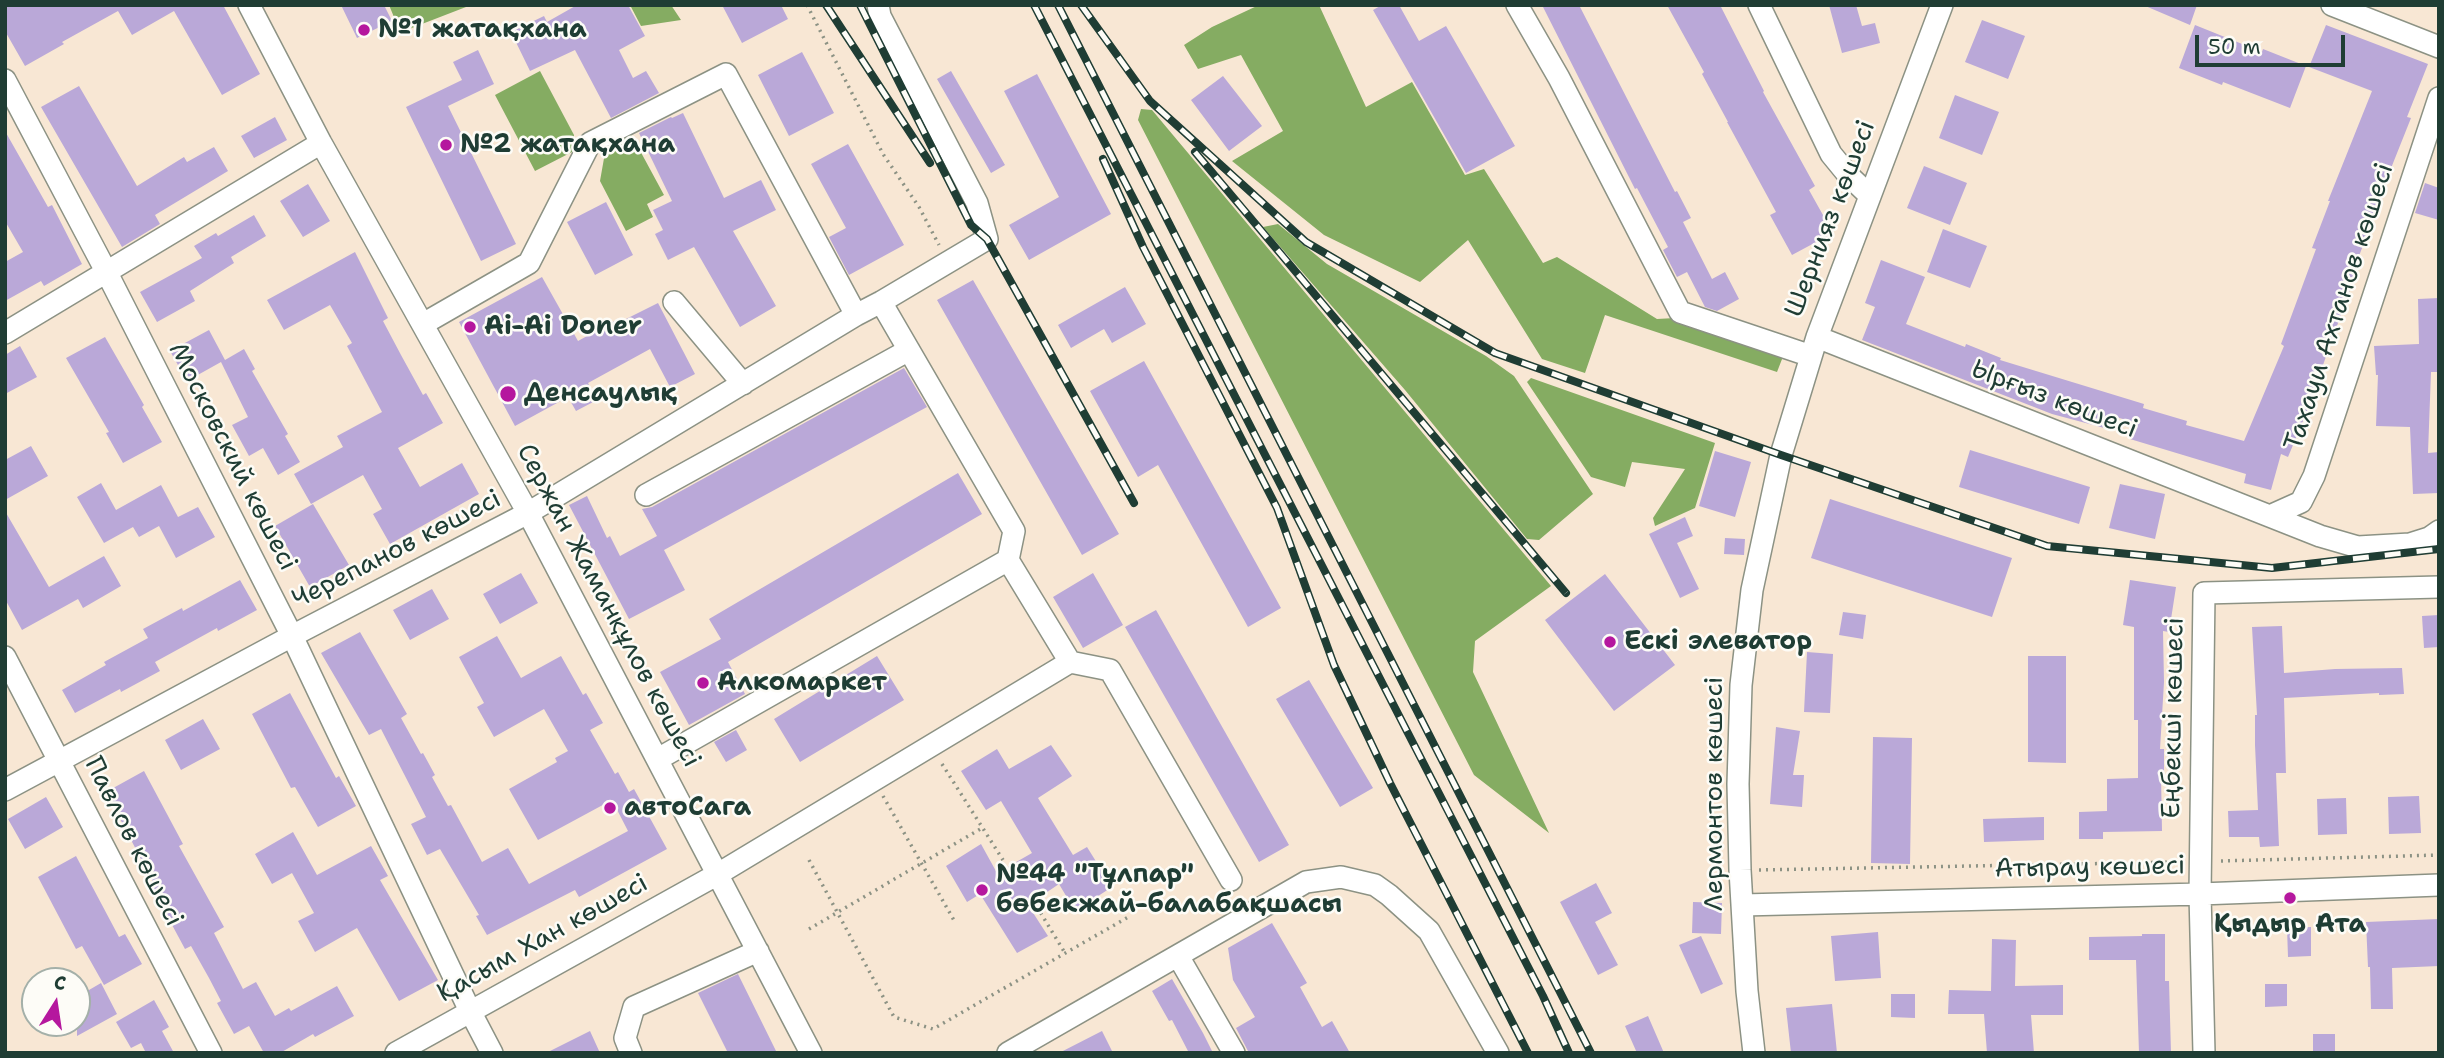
<!DOCTYPE html>
<meta charset="utf-8">
<style>
body{margin:0}
#map{position:relative;width:2444px;height:1058px;overflow:hidden;background:#f8e7d4;font-family:"Shantell Sans",sans-serif}
canvas{display:block}
.frame{position:absolute;inset:0;border:7px solid #1f3d34;pointer-events:none}
.north{position:absolute;left:21px;top:967px;width:70px;height:70px;box-sizing:border-box;background:#fdfcf7;border:2px solid #a4b0a9;border-radius:50%;rotate:12deg;font-size:19px;font-weight:700;line-height:28px;text-align:center;color:#1f3d34}
.north::after{content:'';display:block;margin:auto;width:24px;height:32px;background:#b5179e;clip-path:polygon(50% 0,100% 100%,50% 72%,0 100%)}
.scale{position:absolute;left:2195px;top:35px;width:150px;height:32px;box-sizing:border-box;border:4px solid #1f3d34;border-top:0;padding-left:9px;font-size:21px;line-height:24px;white-space:nowrap;color:#1f3d34;-webkit-text-stroke:5px #fdfcf7;paint-order:stroke}
</style>
<div id="map">
<canvas width="2444" height="1058"></canvas>
<div class="frame"></div>
<div class="north">С</div>
<div class="scale">50 m</div>
</div>
<script>
const c = document.querySelector('canvas').getContext('2d');
c.lineJoin = 'round';
function paint(path, color) { c.fillStyle = color; c.fill(path, 'evenodd'); }
const poly = rows => new Path2D(rows.map(r => 'M' + r).join(''));
function trace(path, color, width, dash) { c.strokeStyle = color; c.lineWidth = width; c.lineCap = dash ? 'butt' : 'round'; c.setLineDash(dash || []); c.stroke(path); }
function label(font, color, halo, rows, align = 'center') {
  c.font = font + ' "Shantell Sans",sans-serif'; c.lineWidth = 5; c.setLineDash([]); c.textBaseline = 'middle'; c.strokeStyle = halo; c.fillStyle = color; for (const [text, x, y, turn = 0] of rows) {
    c.save(); c.translate(x, y); c.rotate((+turn || 0) * Math.PI / 180); c.textAlign = isNaN(turn) ? turn : align; if (halo) c.strokeText(text, 0, 0); c.fillText(text, 0, 0); c.restore();
  }
}
paint(poly([
 [389,5,465,5,466,7,409,29,396,22],
 [630,5,671,5,681,20,641,26],
 [1259,5,1319,5,1366,107,1412,82,1465,175,1484,169,1543,263,1557,257,1657,319,1675,318,1784,354,1777,372,1605,315,1585,373,1542,359,1468,240,1420,282,1324,235,1232,161,1283,131,1241,55,1198,69,1184,45,1212,27],
 [540,71,574,135,572,152,535,171,495,95],
 [1141,109,1152,110,1551,586,1475,641,1473,672,1549,833,1474,775,1138,120],
 [631,134,664,195,647,204,653,217,626,231,600,181,606,147],
 [1278,224,1327,264,1486,356,1514,376,1593,494,1539,540,1527,539,1405,390,1263,227],
 [1531,378,1715,443,1695,508,1655,526,1653,518,1685,469,1632,462,1625,487,1591,477,1527,382]
]), '#85ac62');
paint(poly([
 [5,5,223,5,260,74,222,95,174,11,132,35,118,11,62,42,64,44,25,66,5,31],
 [341,5,384,5,392,21,357,38],
 [577,5,628,5,645,36,619,50,633,78,646,71,659,93,611,118,575,50,530,71,511,32,544,16,547,22],
 [722,5,781,5,788,19,742,43],
 [1382,5,1399,5,1419,41,1446,26,1515,146,1466,173,1373,10],
 [1542,5,1579,5,1675,192,1677,191,1691,218,1683,222,1712,279,1725,272,1739,299,1717,311,1705,307,1687,272,1677,277,1663,250,1668,247,1637,188,1635,189],
 [1667,5,1720,5,1764,91,1763,92,1815,186,1809,190,1833,233,1792,255,1770,215,1776,212,1727,122,1728,122,1702,74,1704,72],
 [1829,5,1856,5,1862,26,1875,23,1880,43,1842,53],
 [2143,5,2197,5,2190,25],
 [1982,20,2025,36,2008,79,1965,62],
 [2195,25,2262,52,2263,49,2306,66,2290,108,2223,82,2222,85,2179,68],
 [2326,25,2428,64,2407,117,2411,118,2370,221,2372,222,2354,269,2357,270,2323,365,2326,366,2288,457,2281,454,2271,490,2244,483,2246,474,2130,439,2134,422,2112,416,2108,429,2052,414,1862,340,1875,307,1865,303,1881,260,1925,277,1906,324,1965,347,1966,344,2001,358,2000,360,2144,404,2143,408,2187,421,2186,425,2244,441,2284,346,2281,344,2316,249,2312,248,2330,201,2328,201,2372,91,2309,67],
 [478,50,494,84,448,106,516,244,481,261,406,107,462,80,453,62],
 [802,52,834,113,789,136,758,75],
 [951,71,1005,165,991,173,937,79],
 [1037,74,1111,214,1029,260,1009,225,1059,197,1004,91],
 [1223,76,1262,126,1229,151,1191,100],
 [79,86,137,186,184,157,187,162,214,147,228,171,155,215,160,224,122,247,41,107],
 [1955,95,1999,112,1982,155,1939,138],
 [683,113,724,198,761,180,776,210,733,231,776,306,740,327,694,247,668,260,655,234,663,230,653,210,672,201,639,133,671,117,672,118],
 [275,117,287,140,254,158,241,136],
 [5,131,48,207,52,205,82,264,44,286,41,281,5,301,5,262,23,252,5,221],
 [848,144,904,245,849,275,829,237,846,228,811,164],
 [1924,166,1967,183,1950,225,1907,208],
 [2425,183,2439,188,2439,220,2415,213],
 [308,184,330,221,303,237,280,201],
 [606,202,633,255,595,275,567,222],
 [254,215,266,236,231,257,234,263,190,291,195,301,157,322,140,292,202,258,194,246,216,233,218,236],
 [1943,229,1987,246,1970,288,1927,272],
 [355,252,388,318,383,321,401,355,423,395,426,393,443,423,398,448,420,487,462,463,479,494,390,544,373,514,382,509,363,475,311,504,294,474,343,447,337,436,382,412,347,346,352,343,330,305,284,330,267,300],
 [542,277,578,341,620,318,622,321,658,303,695,374,670,387,650,349,588,383,597,400,576,411,568,397,515,426,459,322],
 [973,280,1119,534,1082,555,937,300],
 [1125,287,1146,324,1112,343,1104,329,1071,348,1058,325],
 [2439,298,2439,372,2431,372,2428,453,2439,452,2439,493,2413,494,2410,427,2376,426,2378,375,2376,375,2374,346,2419,344,2418,299],
 [209,330,225,360,244,349,255,369,252,371,288,434,285,436,300,462,278,475,263,448,249,456,232,425,248,417,221,362,187,381,170,351],
 [105,337,144,405,142,407,162,442,123,463,106,433,109,432,66,358],
 [20,346,37,377,5,394,5,355],
 [1144,361,1281,608,1248,627,1158,465,1138,477,1090,391],
 [904,368,927,407,664,550,685,590,629,619,569,505,587,496,607,538,610,536,620,556,657,536,642,509,652,507],
 [31,446,48,476,5,500,5,460],
 [1970,450,2090,487,2079,524,1959,487],
 [1715,451,1751,462,1735,517,1699,506],
 [958,473,982,514,728,662,745,694,689,725,660,672,721,639,709,619],
 [101,483,116,510,161,485,178,517,198,507,215,537,176,558,159,526,139,537,133,527,104,543,77,497],
 [2120,484,2165,494,2155,539,2109,528],
 [1830,499,2012,558,1992,617,1811,558],
 [313,504,349,565,310,587,275,526],
 [5,511,49,587,104,556,121,586,83,608,78,599,22,630,5,599],
 [1685,517,1693,536,1677,543,1699,589,1680,598,1649,534],
 [1725,538,1745,539,1744,555,1724,554],
 [521,573,538,603,500,624,483,594],
 [1093,573,1123,625,1083,648,1053,597],
 [1605,574,1675,665,1614,711,1545,620],
 [240,580,257,610,218,631,217,628,155,662,160,671,121,692,120,689,75,713,62,690,106,665,104,662,148,638,143,629,182,608,183,611],
 [2130,580,2176,587,2169,632,2163,631,2164,682,2160,749,2164,749,2164,775,2161,775,2162,831,2103,832,2103,839,2079,839,2079,812,2107,811,2107,779,2138,778,2138,720,2134,720,2134,627,2123,625],
 [432,589,449,619,410,640,393,610],
 [1156,610,1289,845,1259,862,1125,627],
 [1843,612,1866,615,1863,639,1839,635],
 [2439,615,2439,647,2424,648,2422,616],
 [2282,626,2284,673,2335,669,2402,668,2404,694,2379,695,2379,693,2284,698,2286,773,2276,773,2279,846,2260,847,2259,837,2229,837,2228,811,2258,810,2255,745,2255,715,2257,715,2252,627],
 [360,632,407,714,401,718,421,754,423,753,435,775,432,777,448,806,451,805,482,862,508,848,529,884,628,831,612,800,538,840,509,789,557,762,555,758,568,751,544,709,494,737,477,707,484,703,459,657,497,636,521,678,561,656,583,695,586,693,603,723,590,730,615,774,618,772,629,792,634,789,667,849,579,897,575,890,487,935,476,916,479,915,440,849,427,855,411,824,426,817,381,729,369,735,321,653],
 [1807,652,1833,654,1830,713,1804,712],
 [877,656,904,700,800,762,774,719],
 [2028,656,2066,656,2066,763,2028,762],
 [1309,680,1373,788,1340,807,1276,699],
 [290,693,336,778,339,776,356,806,318,827,295,787,291,788,252,714],
 [203,719,220,749,181,770,165,740],
 [1776,727,1800,731,1793,775,1804,775,1802,807,1770,804],
 [736,730,747,750,726,762,714,742],
 [1873,737,1912,738,1910,864,1871,863],
 [1051,745,1072,776,1038,798,1073,855,1087,847,1112,887,1075,911,1059,884,1028,905,1048,936,1017,953,980,894,967,902,946,866,981,844,997,873,1032,853,1001,801,986,810,961,771,997,749,1009,769],
 [144,771,183,844,179,846,224,927,214,933,243,989,256,982,275,1016,289,1008,291,1011,337,986,354,1016,315,1037,313,1034,280,1053,264,1053,249,1026,234,1034,217,1003,221,1001,209,978,191,946,185,949,150,884,153,882,106,792],
 [2419,796,2421,833,2389,834,2388,797],
 [46,797,63,827,25,849,8,819],
 [2346,798,2347,834,2318,835,2317,799],
 [2044,817,2044,840,1984,842,1983,819],
 [293,832,317,875,371,846,388,876,380,880,438,980,399,1001,357,928,315,952,298,921,314,913,292,873,272,884,255,854],
 [76,856,119,937,125,934,142,964,104,985,82,946,76,949,38,877],
 [1596,883,1612,913,1595,922,1618,965,1598,975,1560,902],
 [1693,902,1722,903,1721,934,1692,933],
 [2439,919,2439,966,2392,968,2393,1009,2371,1009,2370,967,2368,967,2366,922],
 [1272,923,1307,983,1300,987,1322,1027,1332,1021,1350,1053,1249,1053,1236,1028,1255,1017,1233,980,1228,948],
 [2311,927,2311,956,2288,957,2287,928],
 [1878,932,1881,978,1835,981,1831,936],
 [2142,934,2165,934,2165,981,2169,981,2171,1053,2139,1053,2136,960,2089,960,2089,937,2142,936],
 [1701,936,1723,984,1701,994,1679,945],
 [1992,939,2016,940,2015,986,2063,985,2063,1015,2031,1015,2034,1053,1987,1053,1984,1014,1948,1014,1949,990,1991,991],
 [738,974,777,1053,728,1053,698,993],
 [1172,979,1203,1033,1213,1053,1189,1053,1172,1020,1169,1021,1152,991],
 [101,983,117,1014,77,1036,77,997],
 [2265,984,2287,984,2287,1006,2265,1007],
 [1891,994,1915,994,1915,1018,1891,1017],
 [154,1000,169,1027,162,1031,174,1053,146,1053,141,1043,131,1048,116,1022],
 [1832,1004,1837,1053,1791,1053,1786,1008],
 [1648,1016,1664,1053,1637,1053,1625,1026],
 [590,1031,600,1053,546,1053],
 [1102,1031,1113,1053,1059,1053],
 [2313,1034,2335,1034,2335,1053,2313,1053]
]), '#baa8d8');
const minor = poly([
 [249,5,321,143,528,513,811,1053],
 [1517,5,1559,78,1680,312,1811,356],
 [1759,5,1831,154,1849,176,1869,195],
 [2332,5,2439,47],
 [5,80,107,273,292,636,470,1011,492,1053],
 [674,302,743,384],
 [881,302,1014,531,1008,560],
 [423,324,529,263,590,143,726,74,856,315],
 [5,333,321,143],
 [1817,337,2320,536,2358,547,2410,544,2429,538,2439,531],
 [646,495,909,350],
 [2272,515,2301,502,2314,476,2439,98],
 [5,657,211,1053],
 [658,759,1008,560,1070,662],
 [5,790,292,636,528,513,856,315,881,302,987,239,977,203,880,16,878,5],
 [1742,905,2200,894,2439,885],
 [1178,956,1234,1053],
 [396,1053,718,874,1070,662,1110,670,1231,880],
 [631,1053,625,1038,634,1007,758,951],
 [1008,1053,1306,882,1341,877,1375,885,1389,895,1429,931,1498,1053],
 [1754,1053,1747,991,1740,870,1738,784,1741,685,1752,590,1781,455,1817,337,1942,5],
 [2204,1053,2200,894,2204,593,2439,587]
]);
trace(minor, '#8c9284', 24);
trace(poly([
 [807,5,883,154,919,207,939,245],
 [942,764,1003,860],
 [883,796,955,922],
 [809,860,894,1017,933,1029,1130,916],
 [2221,861,2439,855],
 [1759,870,2182,862],
 [1037,907,1065,953],
 [809,929,982,828]
]), '#8c9284', 3.5, [2, 5]);
trace(minor, '#fff', 21);
const rail = poly([
 [826,5,930,163],
 [860,5,971,225,987,239,1134,503],
 [1034,5,1543,996,1569,1053],
 [1058,5,1591,1053],
 [1081,5,1150,101,1306,242,1495,353,1781,455,2047,546,2272,568,2439,549],
 [1195,152,1566,593],
 [1103,159,1143,247,1277,508,1334,665,1390,783,1528,1053]
]);
trace(rail, '#1f3d34', 8);
trace(rail, '#fdfcf7', 5, [16]);
for (const [x, y, r, color] of [
 [364,30,7,"#b5179e"],
 [446,145,7,"#b5179e"],
 [470,327,7,"#b5179e"],
 [508,394,9,"#b5179e"],
 [1610,642,7,"#b5179e"],
 [703,683,7,"#b5179e"],
 [610,808,7,"#b5179e"],
 [982,890,7,"#b5179e"],
 [2290,898,7,"#b5179e"]
]) { const dot = new Path2D(); dot.arc(x, y, r, 0, 2 * Math.PI); c.fillStyle = color; c.fill(dot); trace(dot, '#fdfcf7', 2.5); }
label('bold 26px', '#1f3d34', '#fdfcf7', [
 ["№1 жатақхана",378,30],
 ["№2 жатақхана",460,145],
 ["Ai-Ai Doner",484,327],
 ["Денсаулық",524,394],
 ["Ескі элеватор",1624,642],
 ["Алкомаркет",717,683],
 ["автоСага",624,808],
 ["№44 \"Тұлпар\"",996,875],
 ["бөбекжай-балабақшасы",996,905],
 ["Қыдыр Ата",2290,925,"center"]
], 'left');
label('26px', '#1f3d34', '#fdfcf7', [
 ["Шернияз көшесі",1831,219,-69],
 ["Тахауи Ахтанов көшесі",2340,307,-72],
 ["Ырғыз көшесі",2054,400,21],
 ["Московский көшесі",232,457,63],
 ["Черепанов көшесі",397,550,-27],
 ["Сержан Жаманқұлов көшесі",608,606,62],
 ["Еңбекші көшесі",2174,718,-89],
 ["Лермонтов көшесі",1715,794,-90],
 ["Павлов көшесі",133,842,63],
 ["Атырау көшесі",2090,868,-1],
 ["Қасым Хан көшесі",543,939,-29]
]);
</script>
